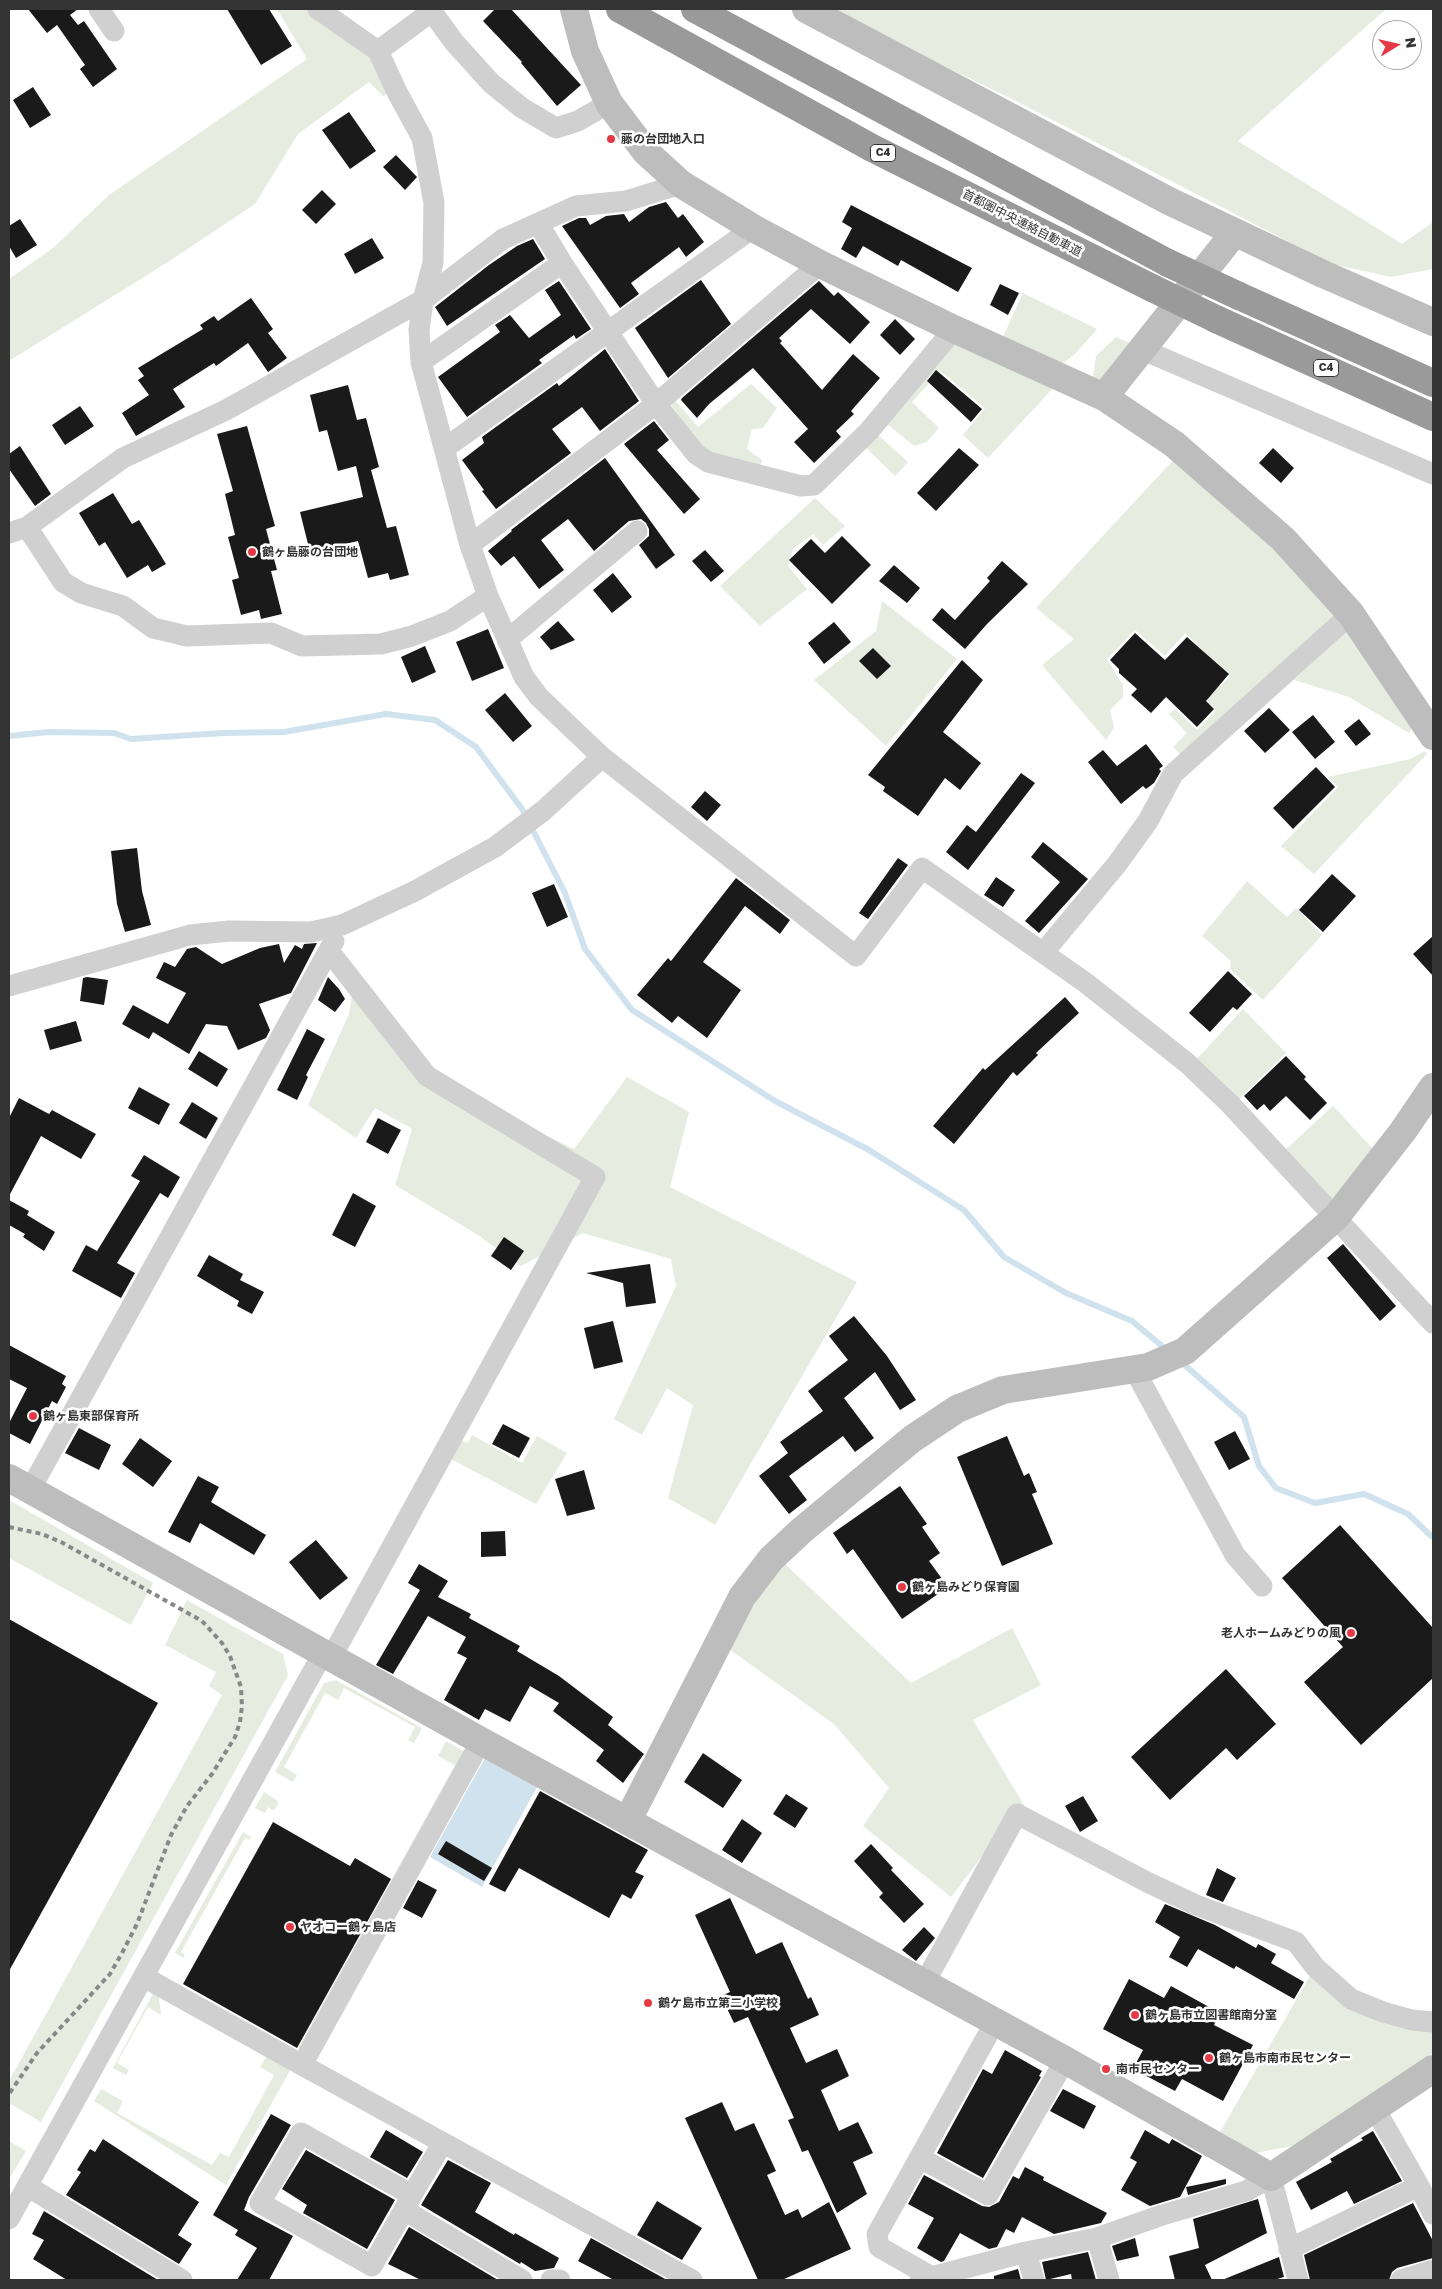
<!DOCTYPE html>
<meta charset="utf-8">
<style>
body{margin:0}
#map{position:relative;width:1442px;height:2289px;overflow:hidden;background:#fff;font-family:"Golos Text",sans-serif}
canvas{display:block}
.frame{position:absolute;inset:0;border:10px solid #333;pointer-events:none}
.north{position:absolute;left:1372px;top:20px;width:50px;height:50px;box-sizing:border-box;background:#fff;border:1px solid #adadad;border-radius:50%;rotate:81deg;font-size:14px;font-weight:700;line-height:20px;text-align:center;color:#333}
.north::after{content:'';display:block;margin:auto;width:18px;height:22px;background:#e63946;clip-path:polygon(50% 0,100% 100%,50% 72%,0 100%)}
</style>
<div id="map">
<canvas width="1442" height="2289"></canvas>
<div class="frame"></div>
<div class="north">N</div>
</div>
<script>
const c = document.querySelector('canvas').getContext('2d');
c.lineJoin = 'round';
function paint(path, color) { c.fillStyle = color; c.fill(path, 'evenodd'); }
const poly = rows => new Path2D(rows.map(r => 'M' + r).join(''));
function trace(path, color, width, dash) { c.strokeStyle = color; c.lineWidth = width; c.lineCap = dash ? 'butt' : 'round'; c.setLineDash(dash || []); c.stroke(path); }
function label(font, color, halo, rows, align = 'center') {
  c.font = font + ' "Golos Text","Noto Sans JP",sans-serif'; c.lineWidth = 5; c.setLineDash([]); c.textBaseline = 'middle'; c.strokeStyle = halo; c.fillStyle = color; for (const [text, x, y, turn = 0] of rows) {
    c.save(); c.translate(x, y); c.rotate((+turn || 0) * Math.PI / 180); c.textAlign = isNaN(turn) ? turn : align; if (halo) c.strokeText(text, 0, 0); c.fillText(text, 0, 0); c.restore();
  }
}
paint(poly([
 [277,9,337,9,365,30,400,76,384,97,369,82,298,134,255,204,168,262,9,361,9,279,53,248,109,195,307,59],
 [825,9,1386,9,1238,141,1402,244,1433,222,1433,269,1391,277,1332,264,1008,97],
 [1023,293,1097,329,1075,354,1060,365,1002,339],
 [1116,337,1135,345,1101,382,1093,377,1096,356],
 [952,340,1056,385,988,458,963,435,985,408,940,371,912,402,939,428,927,442,914,446,885,422],
 [751,384,777,408,763,428,752,429,747,449,762,460,760,468,713,455,702,448,671,405,675,400,698,427],
 [877,434,908,462,895,476,865,447],
 [1177,456,1268,536,1337,613,1182,756,1173,747,1187,733,1169,714,1175,709,1197,730,1216,710,1202,694,1213,682,1221,686,1230,676,1185,633,1165,656,1135,630,1107,659,1123,685,1123,697,1110,710,1114,728,1106,740,1042,665,1074,639,1036,608],
 [815,498,845,526,823,545,813,534,793,549,788,566,807,589,760,626,720,586],
 [882,601,957,659,886,746,814,680,876,631],
 [1347,631,1413,726,1409,733,1349,697,1294,680],
 [1425,751,1427,754,1314,874,1281,846,1338,787,1328,777,1410,759],
 [1247,881,1287,917,1296,908,1322,935,1263,1000,1230,969,1231,961,1202,936],
 [355,978,431,1071,505,1115,574,1149,627,1077,689,1112,670,1187,857,1282,715,1525,668,1498,693,1405,667,1388,642,1435,614,1419,676,1286,671,1259,583,1233,521,1266,478,1235,395,1185,412,1129,375,1108,356,1138,308,1105,349,1014],
 [1243,1009,1286,1053,1238,1100,1195,1061],
 [1333,1106,1375,1151,1332,1201,1283,1152],
 [472,1435,522,1463,537,1436,567,1453,536,1504,447,1457,458,1439,468,1443],
 [9,1500,153,1583,131,1625,9,1558],
 [785,1564,911,1683,1012,1628,1041,1685,973,1720,1027,1810,986,1851,951,1897,863,1826,889,1788,834,1724,729,1649,756,1601],
 [187,1600,283,1654,288,1675,41,2122,9,2103,9,2081,222,1695,209,1686,216,1672,165,1645],
 [336,1680,422,1728,414,1743,408,1740,415,1727,344,1688,338,1700,325,1693,284,1767,297,1775,293,1782,275,1772,324,1683],
 [446,1741,467,1753,305,2048,298,2048,455,1765,438,1756],
 [264,1792,277,1800,278,1803,274,1811,268,1807,265,1813,255,1808],
 [243,1832,251,1837,250,1840,245,1838,181,1952,185,1955,183,1958,175,1953],
 [1315,1967,1351,1999,1433,2022,1433,2053,1297,2145,1256,2153,1220,2132],
 [155,1990,162,1993,159,1999,161,2015,148,2007,117,2063,129,2070,126,2075,113,2068],
 [267,2056,292,2067,226,2185,94,2101,101,2089,123,2101,117,2113,212,2165,220,2153,229,2157,274,2075,260,2067],
 [9,2141,26,2151,9,2179]
]), '#e6ecdf');
paint(poly([
 [485,1758,537,1787,482,1887,430,1857]
]), '#cfe2ee');
trace(poly([
 [9,736,49,732,114,733,131,739,223,733,284,732,386,714,435,720,476,747,522,809,565,893,585,949,632,1010,775,1101,869,1150,964,1210,1004,1257,1066,1293,1132,1321,1168,1351],
 [1179,1360,1244,1417,1259,1466,1276,1488,1315,1503,1364,1494,1408,1514,1431,1536,1433,1536]
]), '#cfe2ee', 6);
paint(poly([
 [28,9,78,9,70,15,78,25,84,21,117,69,93,87,80,69,85,65,57,25,47,33],
 [227,9,269,9,292,46,261,65],
 [495,9,511,9,581,85,557,106,521,63,522,62,483,21],
 [33,87,51,115,30,128,13,100],
 [349,112,376,151,350,169,322,130],
 [396,155,417,177,405,190,383,167],
 [322,190,336,204,316,224,302,210],
 [666,202,678,218,683,214,704,242,686,257,679,247,631,283,639,294,620,308,562,226,579,218,586,218,590,225,606,216,624,214,629,222,649,207],
 [851,205,972,268,958,292,901,260,898,266,863,246,856,258,841,249,852,228,842,222],
 [20,219,37,245,16,258,9,246,9,226],
 [372,238,384,258,355,274,344,254],
 [533,239,545,259,447,326,435,307,489,265,517,246],
 [701,280,731,324,668,378,635,328],
 [559,281,591,329,576,339,574,335,539,360,542,363,467,417,438,377,500,332,495,325,510,315,529,338,561,315,545,290],
 [819,281,834,296,838,292,870,322,850,344,811,309,779,338,782,341,780,343,822,390,853,354,880,378,851,411,854,414,836,431,841,437,814,463,794,442,808,429,753,368,709,404,697,418,681,400,682,398],
 [1000,284,1019,293,1008,315,990,305],
 [251,298,273,329,268,333,287,358,268,372,248,343,216,366,214,363,173,389,185,407,136,436,122,413,149,395,138,380,144,376,138,368,203,329,200,325,214,316,218,321],
 [895,319,915,339,900,355,880,335],
 [605,349,639,401,600,431,582,407,552,429,571,453,496,509,482,491,484,490,462,460,484,443,482,437,557,383,559,386],
 [936,370,982,409,971,422,927,381],
 [348,385,357,420,366,418,379,467,371,470,387,528,396,526,409,575,390,580,388,573,368,578,358,541,310,552,300,512,363,497,356,466,338,471,327,430,319,432,310,395],
 [80,406,94,426,65,445,52,425],
 [654,421,669,440,657,450,700,499,684,514,624,444],
 [247,426,275,526,266,529,277,570,271,571,282,614,261,619,259,610,241,615,232,580,239,578,228,537,235,535,225,494,233,491,217,434],
 [20,446,51,494,35,506,9,469,9,454],
 [959,448,979,465,936,511,917,493],
 [1273,448,1294,468,1281,483,1259,463],
 [605,458,675,555,656,569,639,545,649,536,649,529,646,523,641,519,629,521,594,551,568,519,541,540,564,570,539,589,514,556,501,566,488,551,512,531,511,530],
 [113,493,132,524,139,520,166,564,152,572,148,565,127,578,105,542,99,546,79,513],
 [842,536,871,565,832,604,789,560,811,539,825,553],
 [705,550,724,571,711,582,692,561],
 [1002,561,1028,584,987,624,965,649,932,620,942,608,955,620,990,581,987,578],
 [894,565,920,588,907,603,879,581],
 [613,573,632,597,612,613,593,590],
 [558,621,575,640,551,650,540,637],
 [834,622,851,642,824,664,808,643],
 [488,629,504,668,472,681,456,642],
 [1135,633,1165,660,1187,637,1229,674,1206,701,1214,709,1197,727,1166,697,1151,713,1131,695,1137,689,1119,673,1119,669,1110,660],
 [425,646,436,672,412,683,401,657],
 [873,648,891,666,877,679,859,661],
 [962,660,983,680,943,732,981,763,960,790,945,778,918,816,883,791,885,787,868,775],
 [505,693,532,726,513,742,485,710],
 [1269,708,1290,730,1265,753,1244,731],
 [1313,715,1335,742,1315,759,1292,732],
 [1359,719,1371,734,1356,746,1344,731],
 [1146,744,1163,766,1159,769,1161,771,1154,783,1146,789,1143,786,1121,804,1088,762,1103,750,1117,766],
 [1316,767,1335,787,1293,829,1273,808],
 [1021,773,1035,783,968,870,946,852,967,825,976,832],
 [705,791,721,805,707,821,691,807],
 [1043,842,1088,879,1039,933,1025,921,1060,882,1031,857],
 [137,848,142,891,151,925,125,932,117,904,111,851],
 [898,858,908,865,868,919,859,913],
 [1332,874,1356,896,1323,932,1299,910],
 [996,877,1015,890,1003,907,984,895],
 [736,878,790,920,780,934,745,906,703,962,741,990,707,1038,678,1016,672,1023,637,995,668,958,671,961],
 [554,884,568,917,547,927,532,893],
 [1433,936,1433,976,1413,954],
 [317,943,291,993,259,1004,270,1030,266,1038,238,1050,227,1026,206,1024,189,1054,153,1032,149,1039,122,1024,133,1005,168,1024,186,993,156,978,164,962,175,967,187,949,196,947,222,964,260,948,279,944,284,963,295,945,302,949,304,944],
 [1228,971,1252,994,1237,1010,1233,1007,1210,1032,1189,1013],
 [87,977,108,980,104,1005,80,1001,83,978],
 [328,977,339,989,345,999,335,1012,318,1000],
 [1065,997,1079,1013,1036,1053,1038,1055,1017,1076,1013,1072,954,1144,933,1126,983,1068,985,1070],
 [76,1021,82,1041,50,1050,44,1030],
 [307,1029,325,1039,306,1075,308,1077,297,1100,277,1090],
 [199,1051,228,1069,217,1087,188,1069],
 [1286,1056,1306,1077,1304,1079,1327,1103,1310,1120,1286,1096,1270,1111,1264,1104,1257,1110,1244,1096],
 [139,1087,170,1104,159,1125,128,1108],
 [19,1098,49,1114,52,1110,96,1134,81,1159,41,1136,9,1196,9,1118],
 [192,1102,218,1118,206,1139,179,1123],
 [378,1118,401,1130,388,1154,366,1142],
 [144,1155,180,1177,168,1198,160,1193,117,1263,135,1273,121,1298,72,1271,86,1245,97,1251,140,1181,131,1176],
 [353,1193,376,1206,355,1247,332,1235],
 [9,1200,29,1211,27,1215,55,1232,44,1251,23,1237,25,1234,9,1225],
 [504,1237,524,1251,511,1270,491,1256],
 [1343,1244,1396,1306,1380,1321,1327,1258],
 [209,1255,243,1274,240,1280,264,1292,252,1314,237,1306,239,1301,197,1276],
 [650,1264,656,1303,626,1307,623,1283,586,1273],
 [854,1316,887,1356,916,1400,900,1410,875,1372,844,1398,874,1438,855,1452,843,1436,789,1476,807,1500,789,1514,759,1476,788,1453,780,1442,823,1411,808,1391,848,1360,829,1336],
 [613,1321,623,1362,594,1369,584,1328],
 [9,1345,66,1376,62,1384,66,1387,57,1404,52,1401,30,1444,9,1433,9,1423,27,1388,9,1379],
 [503,1424,530,1438,519,1458,492,1444],
 [79,1428,111,1445,99,1470,65,1453],
 [1235,1431,1250,1459,1229,1470,1214,1442],
 [1007,1436,1024,1476,1029,1473,1037,1492,1032,1494,1053,1544,1002,1566,957,1457],
 [140,1438,172,1461,153,1487,122,1464],
 [584,1470,595,1509,567,1516,555,1479],
 [198,1476,219,1487,211,1502,266,1535,254,1555,200,1523,190,1543,168,1532],
 [900,1486,927,1524,922,1527,940,1553,929,1561,948,1587,902,1619,853,1549,847,1554,833,1533],
 [1340,1525,1433,1628,1433,1678,1361,1745,1304,1682,1343,1647,1282,1578],
 [505,1531,506,1556,481,1557,481,1532],
 [316,1540,348,1578,320,1600,289,1562],
 [419,1564,448,1581,438,1597,471,1614,469,1618,520,1646,517,1651,559,1676,613,1717,608,1725,644,1754,623,1783,596,1761,604,1750,553,1711,559,1703,530,1686,510,1722,485,1709,479,1720,444,1700,467,1658,457,1653,466,1637,428,1616,393,1674,376,1665,420,1590,408,1583],
 [9,1619,158,1703,9,1971],
 [1226,1669,1276,1724,1237,1760,1226,1748,1170,1800,1131,1757],
 [703,1753,742,1780,723,1808,684,1782],
 [540,1791,648,1850,635,1872,644,1876,631,1899,622,1894,609,1918,519,1868,505,1892,489,1884],
 [786,1794,808,1808,795,1828,773,1814],
 [1083,1796,1098,1821,1080,1832,1065,1806],
 [742,1819,762,1833,742,1863,722,1850],
 [273,1822,350,1866,355,1858,391,1879,297,2048,183,1984],
 [446,1841,492,1868,484,1881,438,1854],
 [871,1844,893,1868,891,1870,924,1904,904,1923,879,1897,883,1893,854,1861],
 [1217,1868,1236,1878,1223,1902,1206,1895],
 [418,1880,437,1890,422,1918,403,1908],
 [730,1898,756,1954,782,1942,808,1999,811,1997,819,2015,790,2028,806,2063,837,2049,849,2076,821,2090,839,2131,858,2122,873,2153,853,2162,867,2194,837,2213,808,2150,802,2152,788,2120,794,2118,748,2017,734,2023,721,1996,730,1992,695,1915],
 [1165,1904,1215,1925,1256,1948,1258,1944,1276,1954,1271,1963,1304,1982,1294,1999,1236,1966,1234,1969,1198,1949,1187,1967,1169,1957,1180,1937,1155,1922],
 [924,1927,935,1938,916,1961,902,1950],
 [1129,1979,1164,1998,1171,1986,1220,2013,1214,2025,1253,2045,1223,2101,1182,2079,1175,2091,1133,2069,1143,2050,1103,2029],
 [1005,2050,1042,2071,1039,2076,1041,2077,983,2178,937,2153,983,2069,992,2074],
 [1063,2089,1096,2106,1084,2129,1050,2111],
 [722,2102,735,2131,754,2123,776,2171,767,2175,785,2215,798,2209,802,2218,829,2202,851,2249,782,2280,758,2280,685,2118],
 [271,2114,291,2125,249,2197,244,2210,293,2236,269,2280,237,2280,257,2248,235,2235,238,2230,213,2215],
 [386,2130,423,2152,407,2178,370,2157],
 [1145,2130,1169,2144,1172,2139,1202,2156,1180,2197,1150,2206,1121,2190,1137,2162,1130,2158],
 [1373,2131,1402,2181,1354,2204,1347,2191,1311,2210,1296,2182,1332,2162,1330,2159,1363,2140,1361,2138],
 [103,2139,199,2202,178,2235,192,2244,179,2264,66,2195,81,2172,77,2170,90,2149,95,2152],
 [306,2150,395,2200,367,2249,303,2213,307,2205,282,2189],
 [448,2160,491,2183,475,2212,514,2235,515,2233,559,2258,554,2268,535,2271,521,2262,520,2264,421,2205],
 [1025,2167,1044,2177,1043,2180,1107,2213,1101,2223,1054,2234,1022,2217,1014,2233,1006,2229,997,2247,989,2249,960,2233,944,2261,941,2262,917,2248,934,2218,908,2204,924,2175,982,2206,989,2207,999,2202,1013,2176,1019,2179],
 [1226,2179,1226,2184,1188,2195,1186,2187],
 [1258,2199,1267,2233,1205,2265,1212,2280,1175,2280,1169,2256,1199,2248,1193,2219],
 [657,2201,702,2228,682,2260,637,2235],
 [1413,2203,1433,2241,1433,2258,1397,2268,1392,2272,1389,2280,1310,2280,1304,2255],
 [44,2211,158,2280,67,2280,33,2259,44,2240,32,2234],
 [409,2227,498,2280,421,2280,388,2264],
 [591,2238,667,2280,614,2280,578,2261],
 [1135,2238,1139,2256,1117,2261,1112,2246],
 [1088,2252,1096,2280,1072,2280,1071,2274,1046,2280,1042,2262],
 [1279,2257,1284,2277,1274,2280,1222,2280],
 [1018,2269,1021,2280,994,2280,994,2276]
]), '#1a1a1a');
trace(poly([
 [99,9,114,31],
 [318,9,378,51,397,92,422,138,434,203,433,263,423,300,419,330,421,362,470,545,488,596,524,677,539,697,602,757,856,956,922,868,1086,983,1187,1063,1231,1105,1433,1323],
 [430,9,454,42,491,83,522,108,556,128,578,121,609,103],
 [378,51,432,11],
 [538,223,562,263,656,404,696,454,708,462,801,486,814,485,869,431,954,329],
 [1141,349,1433,474],
 [421,362,562,263],
 [445,448,753,228],
 [27,527,63,582,81,593,123,606,153,628,187,636,271,633,302,646,381,644,412,636,450,621,488,596],
 [9,533,27,527,123,458,226,410,423,300,503,239,576,206,626,201,681,184],
 [470,545,656,404,820,264],
 [507,640,637,531],
 [329,951,427,1076,595,1177,331,1658],
 [1043,953,1117,864,1148,821,1173,774,1351,614],
 [9,986,190,935,229,931,311,932,342,925,415,891,495,847,543,811,602,757],
 [1134,1369,1235,1555,1262,1586],
 [30,1490,334,941],
 [144,1977,302,2065,481,1741],
 [924,1984,1017,1814,1149,1883,1196,1905,1296,1942,1315,1967,1351,1999,1383,2012,1412,2020,1433,2022],
 [302,2065,692,2280],
 [1375,2109,1419,2186],
 [920,2158,988,2195,1065,2060],
 [27,2186,182,2280],
 [412,2195,301,2133,260,2203,372,2266,404,2210,412,2195,442,2144],
 [404,2210,522,2280],
 [9,2219,323,1653],
 [1097,2238,1109,2280],
 [1289,2249,1419,2186,1433,2214],
 [1026,2252,1034,2280],
 [930,2276,879,2247,877,2234,995,2022],
 [551,2280,560,2280],
 [920,2280,1026,2252,1097,2238,1162,2215,1246,2191,1271,2177,1298,2280],
 [1401,2280,1433,2270]
]), '#d0d0d0', 21);
trace(poly([
 [574,9,585,51,609,103,646,152,681,184,753,228,820,264,954,329,1104,397,1174,444,1283,539,1351,614,1433,736],
 [806,9,1169,201,1323,274,1433,322],
 [1104,397,1235,232],
 [9,1478,481,1741,1065,2060,1271,2177,1433,2069],
 [628,1820,742,1597,771,1559,801,1531,912,1439,957,1409,1003,1390,1148,1367,1185,1351,1336,1217,1403,1131,1433,1087]
]), '#bdbdbd', 28);
trace(poly([
 [620,9,872,148,1152,288],
 [695,9,1168,263],
 [1239,296,1433,383],
 [1218,320,1433,417]
]), '#9a9a9a', 28);
trace(poly([
 [9,1527,42,1534,61,1542,202,1621,222,1643,230,1656,241,1687,242,1706,240,1722,235,1737,212,1774,187,1806,171,1835,137,1924,122,1953,110,1974,37,2053,9,2094]
]), '#888', 4, [5, 4]);
trace(poly([
 [1168,263,1239,296],
 [1152,288,1218,320]
]), '#9a9a9a', 28);
for (const [x, y, r, color] of [
 [611,139,5,"#e63946"],
 [252,552,5,"#e63946"],
 [33,1416,5,"#e63946"],
 [902,1587,5,"#e63946"],
 [1351,1633,5,"#e63946"],
 [290,1927,5,"#e63946"],
 [648,2003,5,"#e63946"],
 [1135,2015,5,"#e63946"],
 [1209,2058,5,"#e63946"],
 [1106,2069,5,"#e63946"]
]) { const dot = new Path2D(); dot.arc(x, y, r, 0, 2 * Math.PI); c.fillStyle = color; c.fill(dot); trace(dot, '#fff', 2); }
for (const [x, y, w] of [
 [883,153,25],
 [1326,368,25]
]) { const box = new Path2D(); box.roundRect(x - w / 2, y - 8.5, w, 17, 4); c.fillStyle = '#fff'; c.fill(box); trace(box, '#333', 1); }
label('bold 11px', '#333', null, [
 ["C4",883,153],
 ["C4",1326,368]
]);
label('bold 12px', '#333', '#fff', [
 ["藤の台団地入口",621,139],
 ["鶴ヶ島藤の台団地",262,552],
 ["鶴ヶ島東部保育所",43,1416],
 ["鶴ヶ島みどり保育園",912,1587],
 ["老人ホームみどりの風",1341,1633,"right"],
 ["ヤオコー鶴ヶ島店",300,1927],
 ["鶴ケ島市立第二小学校",658,2003],
 ["鶴ヶ島市立図書館南分室",1145,2015],
 ["鶴ヶ島市南市民センター",1219,2058],
 ["南市民センター",1116,2069]
], 'left');
label('12px', '#333', '#fff', [
 ["首都圏中央連絡自動車道",1022,223,27]
]);
</script>
